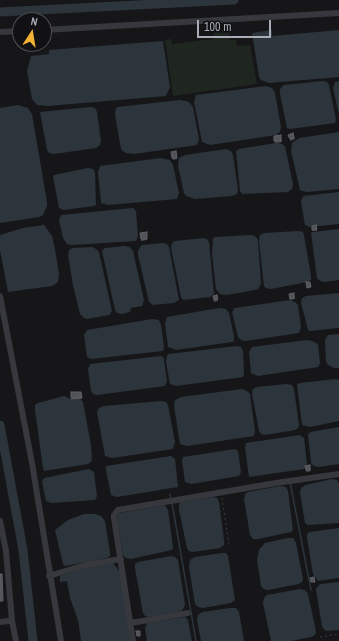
<!DOCTYPE html>
<style>
body{margin:0}
#map{position:relative;width:339px;height:641px;overflow:hidden;background:#161618;font-family:"Archivo Narrow",sans-serif}
canvas{display:block}
.north{position:absolute;left:12px;top:12px;width:40px;height:40px;box-sizing:border-box;background:#111113;border:1px solid #4d4f55;border-radius:50%;rotate:12deg;font-size:11px;font-weight:700;line-height:16px;text-align:center;color:#a8adb8}
.north::after{content:'';display:block;margin:auto;width:14px;height:18px;background:#f2b134;clip-path:polygon(50% 0,100% 100%,50% 72%,0 100%)}
.scale{position:absolute;left:197px;top:20px;width:74px;height:18px;box-sizing:border-box;border:2px solid #a8adb8;border-top:0;padding-left:5px;font-size:12px;line-height:14px;white-space:nowrap;color:#a8adb8;-webkit-text-stroke:3px #111113;paint-order:stroke}
</style>
<div id="map">
<canvas width="339" height="641"></canvas>
<div class="north">N</div>
<div class="scale">100 m</div>
</div>
<script>
const c = document.querySelector('canvas').getContext('2d');
c.lineJoin = 'round';
function paint(path, color) { c.fillStyle = color; c.fill(path, 'evenodd'); }
const poly = rows => new Path2D(rows.map(r => 'M' + r).join(''));
function trace(path, color, width, dash) { c.strokeStyle = color; c.lineWidth = width; c.lineCap = dash ? 'butt' : 'round'; c.setLineDash(dash || []); c.stroke(path); }
paint(poly([
 [229,32,230,40,236,40,237,46,250,45,257,84,173,96,165,40,171,39,172,44,213,39,214,33]
]), '#1e261f');
paint(poly([
 [272,30,272,36,339,30,339,77,269,83,261,80,259,77,252,33],
 [163,41,170,87,166,96,48,106,37,105,32,99,27,71,31,56,49,54,49,50],
 [323,81,327,82,329,85,336,120,335,123,290,129,287,128,280,94,280,89,284,85],
 [339,81,339,115,333,88,335,82],
 [266,86,272,88,275,93,281,127,280,132,276,135,210,145,202,142,194,102,196,95],
 [180,100,189,102,193,107,199,139,197,145,134,154,126,153,123,151,121,149,115,115,116,108,117,107],
 [18,105,28,108,32,114,47,202,47,206,43,215,39,217,0,223,0,108],
 [90,107,95,108,97,112,101,141,100,145,96,148,54,154,49,153,47,150,40,112],
 [339,132,339,189,306,192,300,190,291,151,292,143,299,138],
 [276,143,280,143,285,146,293,184,292,189,288,192,242,194,240,191,236,151,239,149],
 [226,149,231,151,233,155,238,189,237,194,232,196,195,199,186,196,184,193,178,166,179,158,185,155],
 [161,158,170,160,173,165,179,193,177,199,108,205,101,203,98,172,100,166],
 [88,168,93,169,95,172,96,205,94,206,64,210,59,208,53,177,54,175],
 [339,192,339,224,310,227,305,225,301,202,303,196],
 [133,208,136,211,138,236,136,241,72,245,67,244,63,238,59,220,61,215],
 [44,225,52,236,55,249,59,274,58,282,52,286,8,292,0,250,0,235,23,228],
 [339,229,339,280,325,282,320,281,317,278,311,233,313,232],
 [299,231,303,232,304,235,311,276,311,280,307,282,271,289,266,288,264,286,259,241,260,235,264,233],
 [250,235,255,236,258,240,261,284,258,289,255,290,227,295,220,294,216,289,212,254,213,238,216,237],
 [203,238,207,239,209,242,214,294,210,297,183,300,181,297,171,248,172,243,175,241],
 [163,243,167,244,169,247,179,300,174,303,153,305,149,302,138,255,138,250,142,245],
 [124,246,130,247,133,251,144,300,142,306,131,308,130,312,122,314,117,313,115,310,102,251,105,248],
 [92,247,96,249,99,252,112,311,109,315,87,319,84,318,80,314,73,285,68,255,69,250,73,248],
 [339,293,339,328,311,331,308,330,301,303,302,298,306,296],
 [290,300,295,302,298,305,301,327,299,333,246,341,241,340,238,337,232,312,235,308],
 [219,308,226,309,229,313,234,336,234,341,232,342,176,350,168,347,165,323,167,317],
 [152,319,159,320,161,325,164,347,163,351,91,359,87,357,84,335,87,330],
 [339,334,339,368,334,368,328,365,326,362,325,340,328,335],
 [307,340,312,341,318,344,320,363,318,367,258,376,251,373,249,352,252,347],
 [236,346,241,347,243,351,244,373,243,377,176,386,170,384,166,362,167,356,169,354],
 [161,356,164,358,164,360,167,381,165,386,97,395,93,394,91,391,88,369,90,364],
 [336,379,339,380,339,421,310,427,302,425,297,384,300,383],
 [286,384,292,385,294,389,299,425,298,428,295,430,265,435,261,434,259,431,252,394,253,389,257,387],
 [242,389,247,391,250,394,255,431,254,436,187,446,180,444,174,406,175,400,181,397],
 [64,396,73,400,80,399,83,402,91,445,92,459,91,462,88,464,44,471,43,468,35,410,35,405,38,403],
 [161,401,166,402,168,405,175,442,173,449,112,458,105,456,97,412,99,408,104,406],
 [339,427,339,464,319,467,314,466,311,463,308,434,311,432],
 [300,435,304,438,307,464,304,469,249,477,245,448,246,443],
 [235,449,238,451,241,472,239,476,191,484,185,482,182,461,183,457],
 [171,456,175,459,178,487,117,497,111,495,106,470,106,466],
 [89,469,94,472,97,496,95,500,51,503,46,501,42,482,44,478],
 [332,479,337,480,339,483,339,523,308,525,305,523,300,493,301,488,305,485],
 [280,486,286,487,288,491,293,530,291,532,258,539,253,539,250,535,244,499,245,494,248,492],
 [213,497,217,498,219,502,224,540,224,545,220,548,193,552,189,551,187,548,179,510,179,504,181,502],
 [165,505,168,510,173,547,172,550,131,559,126,558,123,555,117,520,118,514,120,513],
 [84,514,95,514,101,516,105,521,110,552,110,556,107,558,65,566,63,564,55,530,68,520],
 [339,528,339,578,318,581,313,574,307,538,307,534,310,532],
 [288,538,293,538,296,543,303,579,302,582,299,584,268,590,264,589,261,586,257,560,259,550,265,543],
 [222,553,226,553,228,556,235,600,231,603,203,608,198,607,195,604,189,567,190,560,195,557],
 [171,556,175,557,178,560,185,604,184,608,181,611,149,617,145,616,143,613,135,568,135,564,138,562],
 [113,563,121,573,132,641,81,641,78,620,70,598,67,581,60,582,60,576,86,567],
 [339,582,339,630,326,631,322,627,316,589,320,584],
 [300,589,305,590,308,594,316,631,315,635,311,637,291,641,271,641,263,603,264,598,267,595],
 [230,608,236,608,239,612,244,641,201,641,197,620,198,615,202,612],
 [185,617,188,620,192,641,147,641,145,629,147,623]
]), '#2c353c');
trace(poly([
 [290,482,311,590],
 [170,494,171,500],
 [172,503,196,641]
]), '#2c353c', 1.5);
trace(poly([
 [0,12,234,0],
 [0,425,23,550,33,641]
]), '#2c353c', 9);
trace(poly([
 [222,498,229,545],
 [320,637,339,634]
]), '#3d3f44', 1, [2, 3]);
trace(poly([
 [44,30,339,13],
 [0,32,20,31],
 [0,296,32,463,61,641],
 [0,521,6,551,12,621,16,641],
 [49,576,85,565,121,559],
 [0,622,9,621],
 [131,623,188,613],
 [133,641,114,518,114,515,118,510,276,483,339,474]
]), '#37383d', 6);
paint(poly([
 [293,133,295,139,290,141,290,139],
 [281,137,282,142,275,143,274,141],
 [176,151,177,159,173,160,172,158],
 [317,227,317,231,313,231,312,230],
 [147,232,147,240,141,241,141,239],
 [294,293,295,299,290,300,289,294],
 [217,295,218,301,214,302,213,296],
 [82,393,82,399,71,400,71,398],
 [310,467,311,471,306,472,306,470]
]), '#47494d');
const building = poly([
 [293,133,294,138,290,139,288,135,293,133],
 [281,135,281,141,274,141,274,136,281,135],
 [176,151,177,158,172,158,171,152,176,151],
 [316,225,317,229,312,230,312,226,316,225],
 [147,232,147,239,141,239,140,233,147,232],
 [306,282,310,282,311,287,307,288,306,282],
 [294,293,294,298,290,299,289,294,294,293],
 [217,295,218,299,214,300,213,296,217,295],
 [71,392,81,392,82,398,71,398,71,392],
 [310,465,310,470,306,470,305,466,310,465],
 [0,574,2,574,3,601,0,601,0,574],
 [314,577,315,582,311,582,310,578,314,577],
 [136,631,140,631,140,636,137,636,136,631]
]);
paint(building, '#525359');
trace(building, '#5f6168', 1);
</script>
